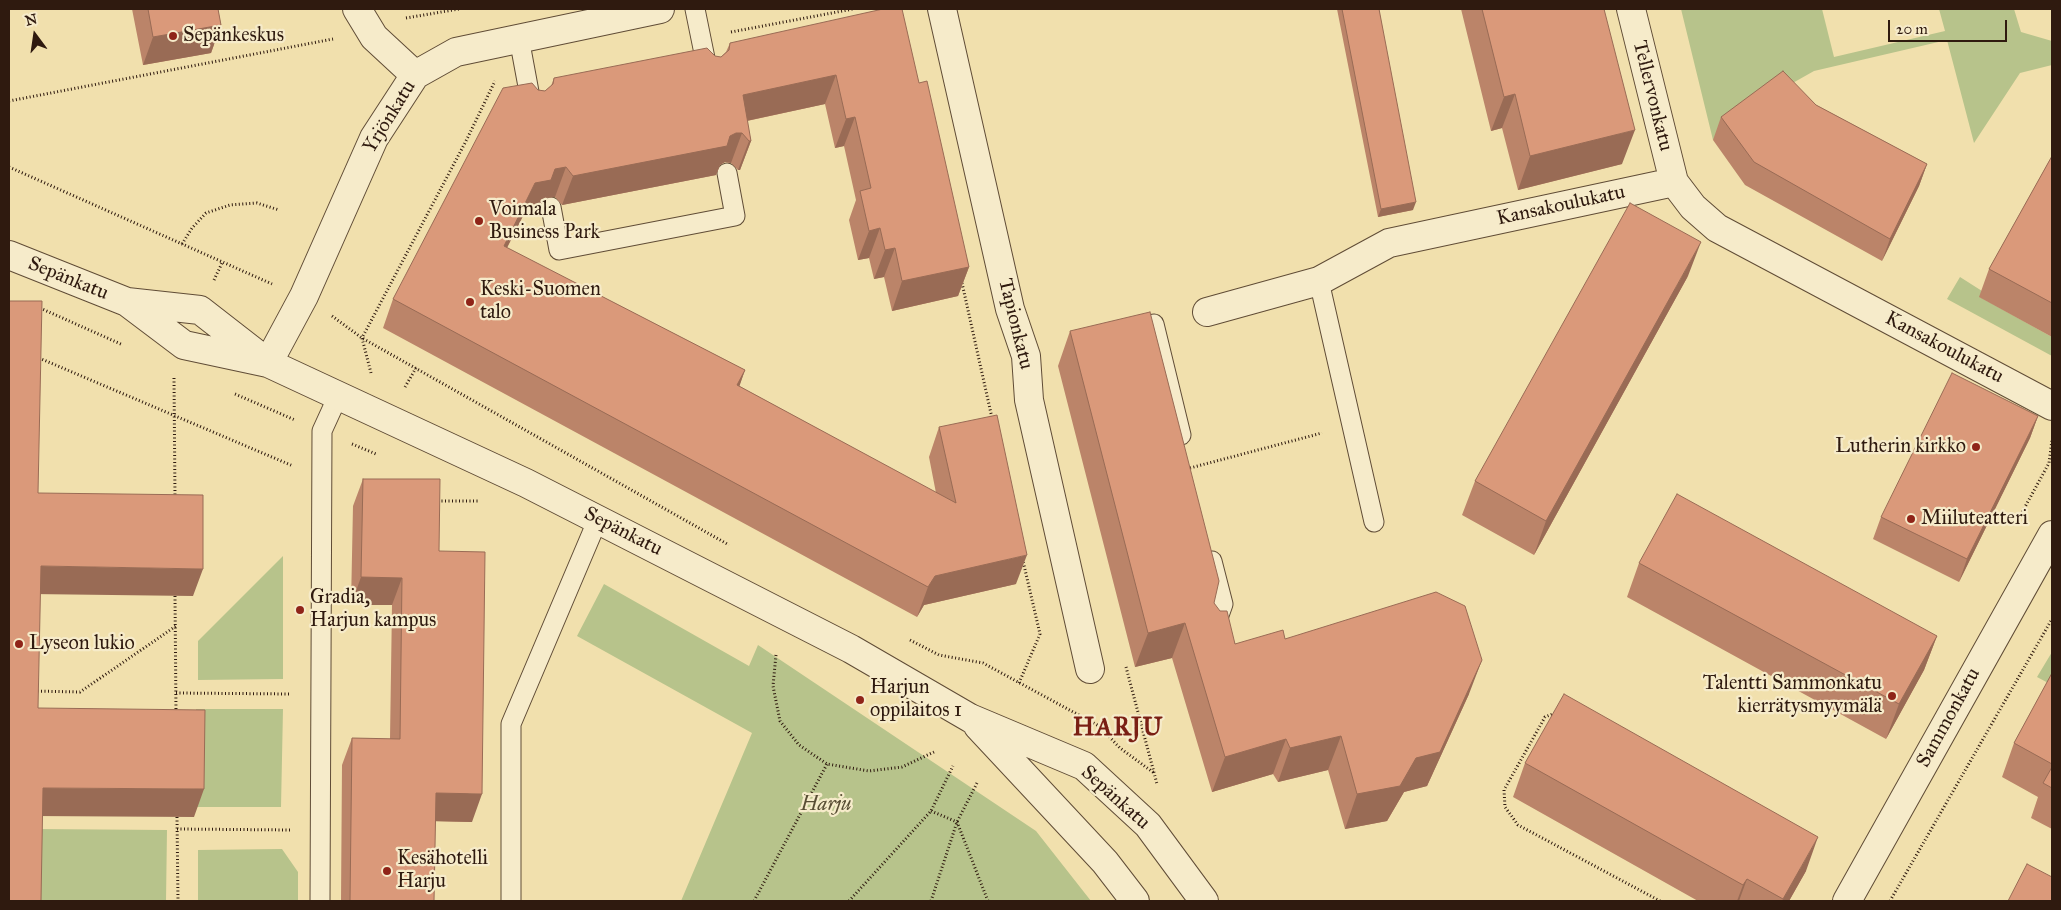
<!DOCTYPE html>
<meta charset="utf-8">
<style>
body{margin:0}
#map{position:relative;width:2061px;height:910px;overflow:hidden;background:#f1e0ad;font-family:"IM FELL Great Primer",serif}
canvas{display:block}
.frame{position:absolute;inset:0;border:10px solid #2f1a0f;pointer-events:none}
.north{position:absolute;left:10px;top:10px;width:50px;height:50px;-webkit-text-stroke:4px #f6ebca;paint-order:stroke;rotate:346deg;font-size:14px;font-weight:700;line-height:20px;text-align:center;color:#2f1a0f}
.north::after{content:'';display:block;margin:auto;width:18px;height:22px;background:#2f1a0f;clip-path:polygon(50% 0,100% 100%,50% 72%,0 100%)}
.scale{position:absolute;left:1888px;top:20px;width:119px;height:22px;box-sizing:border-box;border:2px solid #2f1a0f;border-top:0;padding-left:6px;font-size:15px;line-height:18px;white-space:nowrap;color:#2f1a0f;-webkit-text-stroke:4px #f6ebca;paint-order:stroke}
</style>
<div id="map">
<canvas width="2061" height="910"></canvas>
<div class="frame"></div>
<div class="north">N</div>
<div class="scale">20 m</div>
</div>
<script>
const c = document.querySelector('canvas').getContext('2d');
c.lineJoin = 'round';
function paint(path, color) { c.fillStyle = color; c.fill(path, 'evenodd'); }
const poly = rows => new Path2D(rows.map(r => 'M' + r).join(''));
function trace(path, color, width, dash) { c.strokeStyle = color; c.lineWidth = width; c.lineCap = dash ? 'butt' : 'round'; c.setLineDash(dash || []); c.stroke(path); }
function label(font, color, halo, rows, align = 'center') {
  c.font = font + ' "IM FELL Great Primer",serif'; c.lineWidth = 4.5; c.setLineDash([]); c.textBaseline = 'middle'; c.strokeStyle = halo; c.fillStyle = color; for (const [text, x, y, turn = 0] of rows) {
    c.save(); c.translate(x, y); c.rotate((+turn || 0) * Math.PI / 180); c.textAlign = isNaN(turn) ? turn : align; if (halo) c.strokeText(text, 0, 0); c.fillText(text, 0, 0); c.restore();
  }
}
paint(poly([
 [1681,9,1822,9,1834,57,1945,31,1939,9,2014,9,2021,32,2052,41,2052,65,2020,73,1974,143,1947,40,1814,71,1775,93,1713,140],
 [1960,277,1982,291,1980,297,2052,337,2052,356,1947,299],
 [283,556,283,679,198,680,198,641],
 [604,584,749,666,758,645,1036,831,1091,901,681,901,752,733,577,636],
 [2052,652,2052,685,2037,677],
 [196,709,283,709,281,807,194,807],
 [33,829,167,830,166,901,32,901],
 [282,849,298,872,298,901,198,901,198,850]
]), '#b7c38b');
const lane = poly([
 [695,9,708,73],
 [519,38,532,108],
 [551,207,559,250,735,216,727,173],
 [1319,281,1374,522],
 [1154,324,1181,435],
 [1212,635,1223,604,1212,561],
 [320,901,322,431,338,396],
 [511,901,511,724,598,519]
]);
const street = poly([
 [357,9,374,37,415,75],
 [942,9,1010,309,1026,356,1029,400,1090,669],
 [1631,9,1674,182,1693,207,1717,228,2052,406],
 [9,255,127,302,184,345,268,363,526,483,851,649,970,718,1084,766,1148,825,1204,901],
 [127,302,200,310,263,359],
 [1207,312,1319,281,1389,243,1674,182],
 [268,363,304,296,374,138,415,75,456,52,660,9],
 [978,726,1105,862,1135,901],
 [1847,901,2052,535]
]);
trace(lane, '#604c36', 21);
trace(street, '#604c36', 30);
trace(poly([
 [406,18,459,9],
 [731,32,853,9],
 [9,101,333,39],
 [9,167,272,284],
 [182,244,192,228,206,213,230,205,257,203,279,210],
 [214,280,222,263],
 [962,283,992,418],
 [40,308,123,345],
 [332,316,362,338,729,545],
 [39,358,293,466],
 [371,373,362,338,466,141,495,81],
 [174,378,175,497],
 [405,387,416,368],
 [235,394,295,420],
 [352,444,376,454],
 [1190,468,1322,433],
 [438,501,479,501],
 [2019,518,2049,463,2052,440],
 [175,596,176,712],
 [910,640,939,655,983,663,1099,726,1120,748,1154,773],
 [776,655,773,686,780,721,799,745,827,764,869,771,902,767,934,752],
 [1126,667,1157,784],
 [1019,683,1040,634,1023,561],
 [34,691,80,692,176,626],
 [176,693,290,694],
 [1555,713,1545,717,1504,790,1505,807,1518,825,1660,901],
 [931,811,957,822,988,901],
 [177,817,178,901],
 [177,829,292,830],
 [754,901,827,764],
 [849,901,931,811,953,766],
 [931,901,957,822,977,783],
 [1890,901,2052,619]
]), '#2f1a0f', 3, [1, 2.5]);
trace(lane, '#f6ebca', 19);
trace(street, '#f6ebca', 28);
paint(poly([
 [132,9,218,9,221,25,211,53,143,65],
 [1337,9,1379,9,1413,210,1378,217],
 [1461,9,1604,9,1622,164,1518,190,1502,128,1491,131],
 [730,43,919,83,969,267,958,296,892,311,884,277,874,279,869,258,858,260,849,220,856,200,844,146,835,148,825,104,747,121,751,141,740,170,738,170,731,163,725,162,720,165,716,175,562,205,555,197,544,198,540,209,525,212,507,248,745,370,739,386,936,493,929,457,939,427,1016,584,924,605,917,617,383,328,393,299,538,90,545,91,551,86,554,78,721,57,726,52],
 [1816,105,1927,164,1919,186,1882,261,1745,185,1713,140,1721,117],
 [2052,156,2052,337,1979,297,1989,269],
 [1688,276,1534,555,1462,515,1475,481],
 [1070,331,1235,644,1285,639,1469,694,1427,786,1404,792,1387,821,1345,829,1328,770,1278,782,1273,774,1212,792,1172,658,1135,667,1058,366],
 [2038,416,2030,438,1959,582,1873,539,1881,517],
 [363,479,439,551,472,822,435,821,434,901,341,901,342,765,352,738,390,739,392,605,351,605,353,506],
 [1639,563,1937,636,1924,670,1886,739,1627,597],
 [2052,673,2052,829,2031,818,2038,797,2002,777,2014,743],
 [1525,763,1806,871,1789,901,1698,901,1513,797]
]), '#bb8469');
paint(poly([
 [221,25,211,53,143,65,153,37],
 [836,75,825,104,732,124,743,95],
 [1515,94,1502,128,1491,131,1504,97],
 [855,117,844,146,835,148,846,119],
 [1635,130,1622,164,1518,190,1530,156],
 [736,133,742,133,731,163,725,162,720,165,716,175,562,205,573,176,730,136],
 [749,141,751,141,740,170,738,170],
 [1927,164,1919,186,1882,261,1890,239],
 [566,167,555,197,544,198,540,209,525,212,493,275,504,246,535,183,555,169],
 [1416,202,1413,210,1378,217,1381,209],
 [880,228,869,258,858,260,869,231],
 [1701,242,1688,276,1534,555,1546,521],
 [895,248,884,277,874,279,885,250],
 [969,267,958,296,892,311,902,281],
 [745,370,735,399,737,385],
 [2038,416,2030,438,1959,582,1967,559],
 [1027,555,1016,584,924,605,917,617,928,587,935,576],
 [41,566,203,569,193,596,31,594],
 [361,577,402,578,392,605,351,605],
 [1185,623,1172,658,1135,667,1148,633],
 [1937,636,1924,670,1886,739,1899,704],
 [1482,660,1469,694,1427,786,1404,792,1387,821,1345,829,1357,794,1416,758],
 [1341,736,1328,770,1278,782,1290,748],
 [1286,739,1273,774,1212,792,1225,757],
 [43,788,204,789,194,817,33,816],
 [436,793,482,794,472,822,426,821],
 [1818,837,1806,871,1789,901,1782,901],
 [1747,879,1739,901,1737,901,1743,885]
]), '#996b55');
const building = poly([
 [148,9,218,9,221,25,153,37,148,9],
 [883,9,902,9,919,83,927,81,969,267,902,281,895,248,885,250,880,228,869,231,860,191,871,188,855,117,846,119,836,75,743,95,751,141,749,141,742,133,736,133,730,136,727,146,573,176,566,167,555,169,551,180,535,183,504,246,745,370,737,385,956,503,939,427,997,415,1027,555,935,576,928,587,393,299,503,88,532,83,538,90,545,91,553,84,554,78,707,48,715,56,721,57,729,50,730,43,883,9],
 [1342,9,1379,9,1416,202,1381,209,1342,9],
 [1482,9,1604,9,1635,130,1530,156,1515,94,1504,97,1482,9],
 [1783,71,1816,105,1927,164,1890,239,1754,162,1721,117,1783,71],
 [2052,156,2052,303,1989,269,2052,156],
 [1630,203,1701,242,1546,521,1475,481,1630,203],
 [9,301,42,301,38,493,203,495,203,569,41,566,38,708,205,710,204,789,43,788,41,901,9,901,9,301],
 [1150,312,1219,581,1214,603,1220,611,1227,611,1235,644,1283,630,1285,639,1436,592,1465,606,1482,660,1440,752,1416,758,1400,786,1357,794,1341,736,1290,748,1286,739,1225,757,1185,623,1148,633,1070,331,1150,312],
 [1952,373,2038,416,1967,559,1881,517,1952,373],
 [363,479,440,479,439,551,485,552,482,794,436,793,434,901,350,901,352,738,400,739,402,578,361,577,363,479],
 [1677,494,1937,636,1899,704,1639,563,1677,494],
 [2052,673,2052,764,2014,743,2052,673],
 [1564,694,1818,837,1783,899,1747,879,1743,885,1525,763,1564,694],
 [2052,767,2052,788,2043,783,2052,767],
 [2027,864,2052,877,2052,901,2008,901,2027,864]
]);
paint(building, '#da997a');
trace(building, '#996b55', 1);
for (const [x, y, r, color] of [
 [173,36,5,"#8f2418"],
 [479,221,5,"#8f2418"],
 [470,302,5,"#8f2418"],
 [1976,447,5,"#8f2418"],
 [1911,519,5,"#8f2418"],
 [300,610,5,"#8f2418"],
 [19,644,5,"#8f2418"],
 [1892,696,5,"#8f2418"],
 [860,700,5,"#8f2418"],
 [387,871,5,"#8f2418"]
]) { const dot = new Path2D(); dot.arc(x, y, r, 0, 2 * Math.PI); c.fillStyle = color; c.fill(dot); trace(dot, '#f6ebca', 2); }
label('20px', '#2f1a0f', '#f6ebca', [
 ["Sepänkeskus",183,36],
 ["Voimala",489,210],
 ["Business Park",489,233],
 ["Keski-Suomen",480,290],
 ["talo",480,313],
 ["Lutherin kirkko",1966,447,"right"],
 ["Miiluteatteri",1921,519],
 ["Gradia,",310,598],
 ["Harjun kampus",310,621],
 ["Lyseon lukio",29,644],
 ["Talentti Sammonkatu",1882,684,"right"],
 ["kierrätysmyymälä",1882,707,"right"],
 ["Harjun",870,688],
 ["oppilaitos 1",870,711],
 ["Kesähotelli",397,859],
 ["Harju",397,882]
], 'left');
label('20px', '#2f1a0f', '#f6ebca', [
 ["Tellervonkatu",1652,96,76],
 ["Yrjönkatu",390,117,-58],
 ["Kansakoulukatu",1561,206,-12],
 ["Sepänkatu",68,279,22],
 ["Tapionkatu",1015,324,76],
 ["Kansakoulukatu",1944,348,28],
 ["Sepänkatu",623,532,27],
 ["Sammonkatu",1949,718,-61],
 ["Sepänkatu",1115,798,42]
]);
label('italic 20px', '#584d34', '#f6ebca', [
 ["Harju",826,805]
]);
c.letterSpacing = '1px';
label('bold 25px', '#7a1f14', '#f6ebca', [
 ["HARJU",1118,729]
]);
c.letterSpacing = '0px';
</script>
